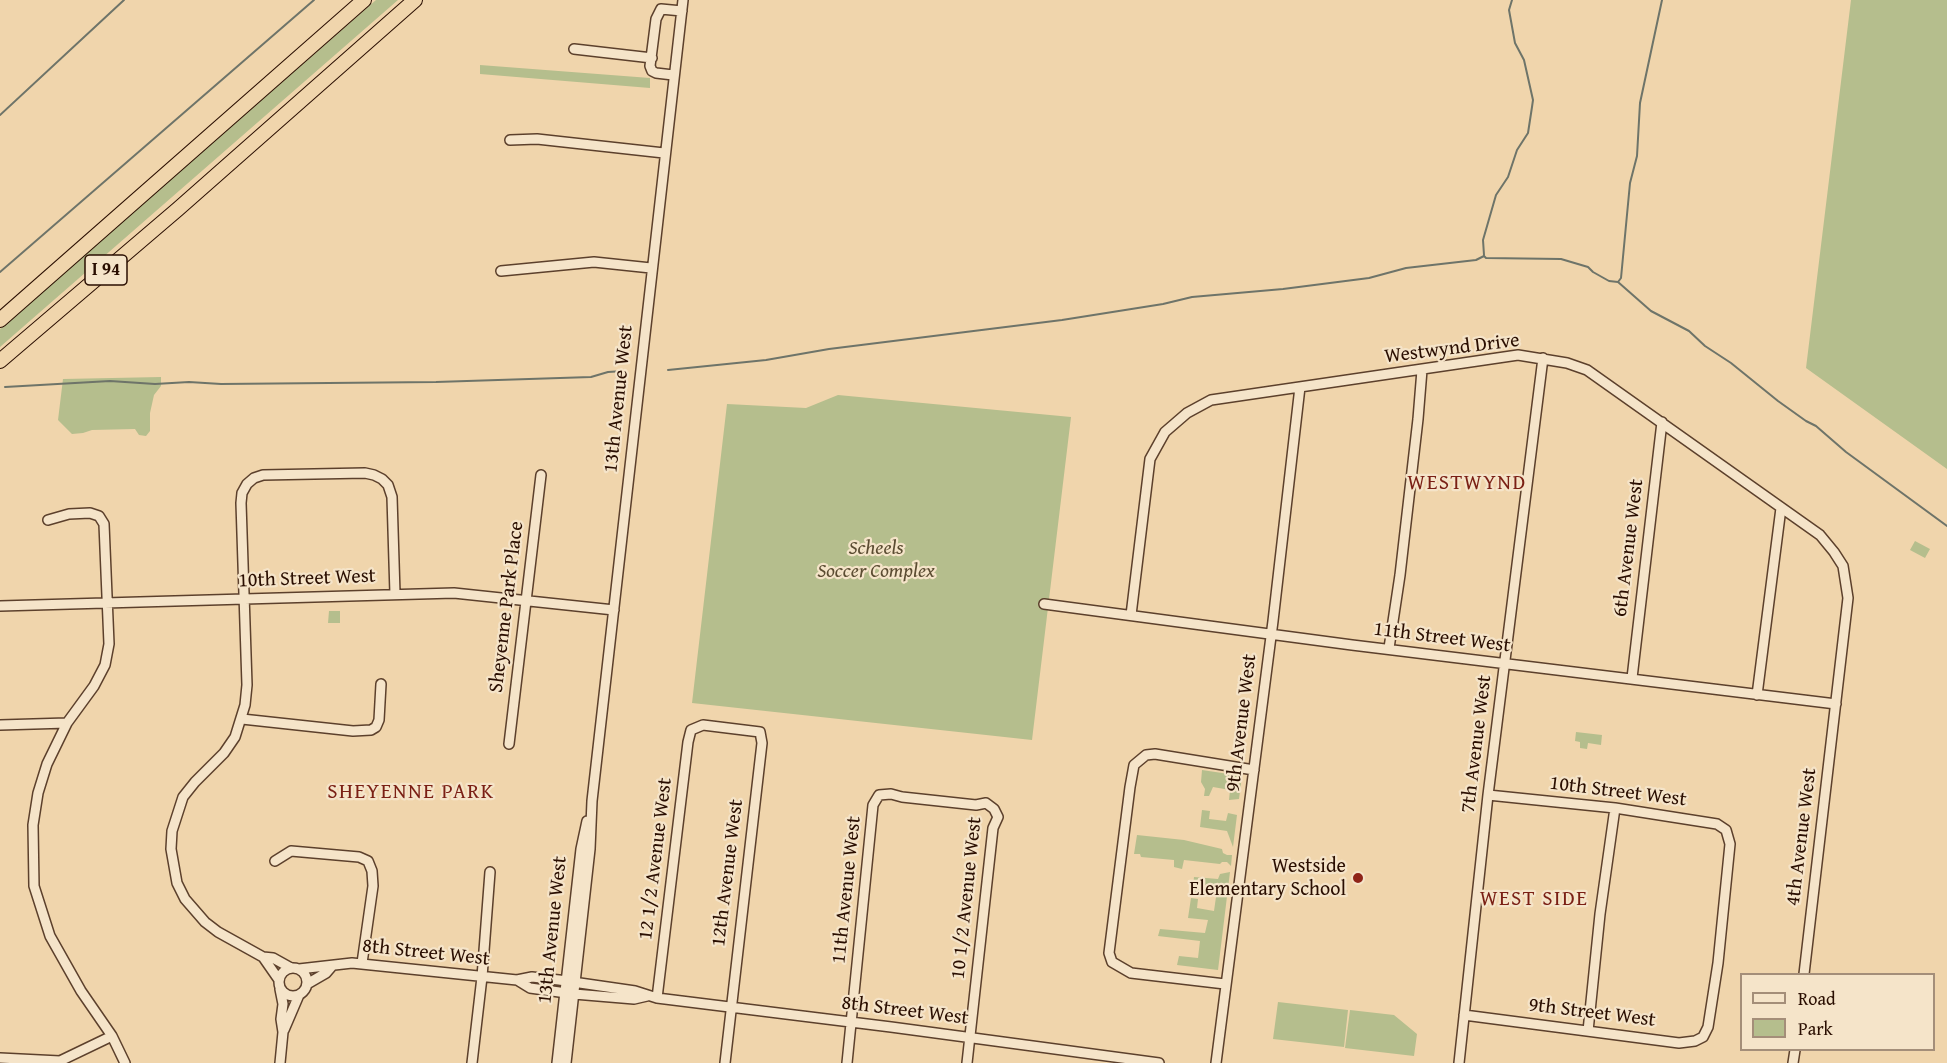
<!DOCTYPE html>
<style>
body{margin:0}
#map{position:relative;width:1947px;height:1063px;overflow:hidden;background:#f0d5ac;font-family:"Gentium Book Plus",serif}
canvas{display:block}
.legend{position:absolute;left:1740px;top:973px;width:195px;height:78px;box-sizing:border-box;background:#f5e4c9;border:2px solid #a48e79;margin:0;padding:8px 10px;list-style:none;font-size:18px;color:#2a0e01}
.legend li{display:flex;align-items:center;gap:12px;height:30px}
.legend b{width:30px;border:2px solid #a48e79}
</style>
<div id="map">
<canvas width="1947" height="1063"></canvas>
<ul class="legend">
<li><b style="height:8px;background:#f5e4c9"></b>Road</li>
<li><b style="height:16px;background:#b5be8d"></b>Park</li>
</ul>
</div>
<script>
const c = document.querySelector('canvas').getContext('2d');
c.lineJoin = 'round';
function paint(path, color) { c.fillStyle = color; c.fill(path, 'evenodd'); }
const poly = rows => new Path2D(rows.map(r => 'M' + r).join(''));
function trace(path, color, width, dash) { c.strokeStyle = color; c.lineWidth = width; c.lineCap = dash ? 'butt' : 'round'; c.setLineDash(dash || []); c.stroke(path); }
function label(font, color, halo, rows, align = 'center') {
  c.font = font + ' "Gentium Book Plus",serif'; c.lineWidth = 4.5; c.setLineDash([]); c.textBaseline = 'middle'; c.strokeStyle = halo; c.fillStyle = color; for (const [text, x, y, turn = 0] of rows) {
    c.save(); c.translate(x, y); c.rotate((+turn || 0) * Math.PI / 180); c.textAlign = isNaN(turn) ? turn : align; if (halo) c.strokeText(text, 0, 0); c.fillText(text, 0, 0); c.restore();
  }
}
paint(poly([
 [376,0,398,0,0,347,0,329],
 [1851,0,1947,0,1947,469,1806,368],
 [480,65,650,78,650,88,480,74],
 [161,377,161,386,154,395,150,413,150,431,146,436,139,435,135,429,92,430,83,433,72,434,58,420,63,379],
 [838,395,1071,417,1032,740,692,703,727,404,806,408],
 [1915,541,1930,549,1925,558,1910,550],
 [329,611,340,611,340,623,328,623],
 [1576,732,1602,735,1601,745,1588,743,1587,749,1580,748,1580,742,1575,741],
 [1202,770,1242,776,1239,799,1229,800,1230,790,1213,787,1209,796,1204,796,1205,789,1201,782],
 [1202,810,1210,811,1209,819,1226,821,1228,813,1237,815,1233,847,1227,831,1200,827],
 [1137,835,1184,840,1222,849,1223,853,1227,855,1232,855,1231,866,1227,862,1222,862,1220,864,1184,860,1182,869,1174,867,1174,860,1141,857,1140,854,1134,854],
 [1230,872,1218,970,1177,965,1179,956,1198,958,1200,941,1158,936,1160,929,1205,933,1208,920,1188,918,1191,898,1198,899,1197,908,1214,911,1217,890,1200,888,1199,896,1192,895,1194,877,1218,879,1220,874],
 [1278,1002,1348,1010,1344,1047,1273,1039],
 [1350,1010,1394,1015,1417,1034,1414,1056,1345,1048]
]), '#b5be8d');
trace(poly([
 [0,115,124,0],
 [1484,255,1483,240,1496,195,1508,177,1517,150,1528,133,1532,107,1533,100,1524,60,1515,43,1509,10,1512,0],
 [0,272,314,0],
 [1618,282,1621,278,1630,183,1637,156,1640,103,1662,0],
 [668,370,766,360,829,349,1062,320,1163,304,1192,297,1283,289,1369,278,1406,268,1476,260,1484,256,1486,258,1561,259,1588,267,1593,272,1609,281,1618,282,1651,311,1689,331,1705,346,1731,363,1778,401,1806,421,1816,426,1846,452,1947,526],
 [5,387,110,381,155,384,189,382,221,384,436,382,591,377,608,372,624,371]
]), '#6e7469', 2);
const minor = poly([
 [574,49,652,58],
 [673,75,656,73,652,71,650,66,656,19,661,9,682,11],
 [510,140,537,139,664,153],
 [501,271,594,262,651,268],
 [48,520,69,514,90,513,99,516,104,524,109,644,105,665,94,686,67,723,47,764,38,793,33,825,34,886,50,936,81,991,112,1036,125,1063],
 [1044,604,1352,645,1836,704],
 [0,606,454,593,614,610],
 [1131,615,1150,459,1165,432,1187,413,1211,400,1518,355,1567,363,1587,370,1820,535,1834,552,1843,566,1848,598,1804,974],
 [1389,648,1400,575,1418,419,1422,370],
 [1632,678,1662,422],
 [1757,695,1781,508],
 [242,719,353,731,371,730,376,727,379,720,381,684],
 [0,725,67,723],
 [509,744,541,475],
 [275,861,291,851,359,857,368,861,372,871,373,886,362,963],
 [263,957,279,980],
 '279 982a14 14 0 1 1 28 0a14 14 0 1 1-28 0Z',
 [291,968,273,958,263,957,218,932,205,922,185,899,177,883,171,849,172,831,183,797,195,782,224,753,235,737,245,705,247,685,241,503,242,493,247,484,254,478,263,475,365,473,374,475,382,479,388,485,392,497,395,594],
 [299,969,352,963,517,980,532,977,559,980,635,991,657,998,891,1027,1159,1063],
 [517,980,530,988,574,994,634,999,647,996],
 [307,984,326,973,332,966],
 [1225,984,1131,973,1112,962,1109,953,1130,787,1134,765,1146,755,1155,754,1254,770],
 [657,998,688,742,691,730,703,725,760,732,762,743,725,1063],
 [1464,1015,1679,1043,1695,1041,1703,1037,1708,1027,1718,963,1730,844,1726,830,1717,824,1615,808,1488,795],
 [284,1030,299,995],
 [1588,1031,1600,914,1615,808],
 [0,1058,60,1061,112,1036],
 [280,1063,283,1032,281,1019,283,1004,280,989],
 [472,1063,482,977,490,872],
 [557,1063,581,849,587,821],
 [566,1063,590,849,592,801,683,0],
 [847,1063,873,805,879,795,891,794,902,797,976,805,986,803,994,809,998,817,993,828,967,1063],
 [1216,1063,1273,621,1300,387],
 [1459,1063,1488,795,1543,358],
 [1793,1063,1795,1050]
]);
const highway = poly([
 [0,320,364,0],
 [0,361,178,209,415,0]
]);
trace(minor, '#5c402c', 12);
trace(highway, '#2a0e01', 16);
trace(minor, '#f5e4c9', 9);
trace(highway, '#f0d5ac', 14);
for (const [x, y, r, color] of [
 [1358,878,6,"#8f2418"]
]) { const dot = new Path2D(); dot.arc(x, y, r, 0, 2 * Math.PI); c.fillStyle = color; c.fill(dot); trace(dot, '#f5e4c9', 2); }
for (const [x, y, w] of [
 [106,270,42]
]) { const box = new Path2D(); box.roundRect(x - w / 2, y - 15, w, 30, 4.5); c.fillStyle = '#f5e4c9'; c.fill(box); trace(box, '#2a0e01', 1.5); }
label('bold 18px', '#2a0e01', null, [
 ["I 94",106,270]
]);
label('20px', '#2a0e01', '#f5e4c9', [
 ["Westwynd Drive",1452,349,-7],
 ["13th Avenue West",619,399,-84],
 ["6th Avenue West",1629,548,-83],
 ["10th Street West",307,579,-2],
 ["Sheyenne Park Place",507,607,-83],
 ["11th Street West",1442,638,7],
 ["9th Avenue West",1242,723,-83],
 ["7th Avenue West",1477,744,-83],
 ["10th Street West",1618,792,7],
 ["4th Avenue West",1802,837,-83],
 ["12 1/2 Avenue West",656,859,-83],
 ["12th Avenue West",728,873,-83],
 ["11th Avenue West",847,890,-84],
 ["10 1/2 Avenue West",967,898,-84],
 ["13th Avenue West",553,930,-84],
 ["8th Street West",426,953,6],
 ["8th Street West",905,1011,7],
 ["9th Street West",1592,1013,7]
]);
label('italic 20px', '#5b4c32', '#f5e4c9', [
 ["Scheels",876,549],
 ["Soccer Complex",876,572]
]);
label('20px', '#2a0e01', '#f5e4c9', [
 ["Westside",1346,867],
 ["Elementary School",1346,890]
], 'right');
c.letterSpacing = '1.5px';
label('21px', '#7a1f14', '#f5e4c9', [
 ["WESTWYND",1467,484],
 ["SHEYENNE PARK",411,793],
 ["WEST SIDE",1534,900]
]);
c.letterSpacing = '0px';
</script>
